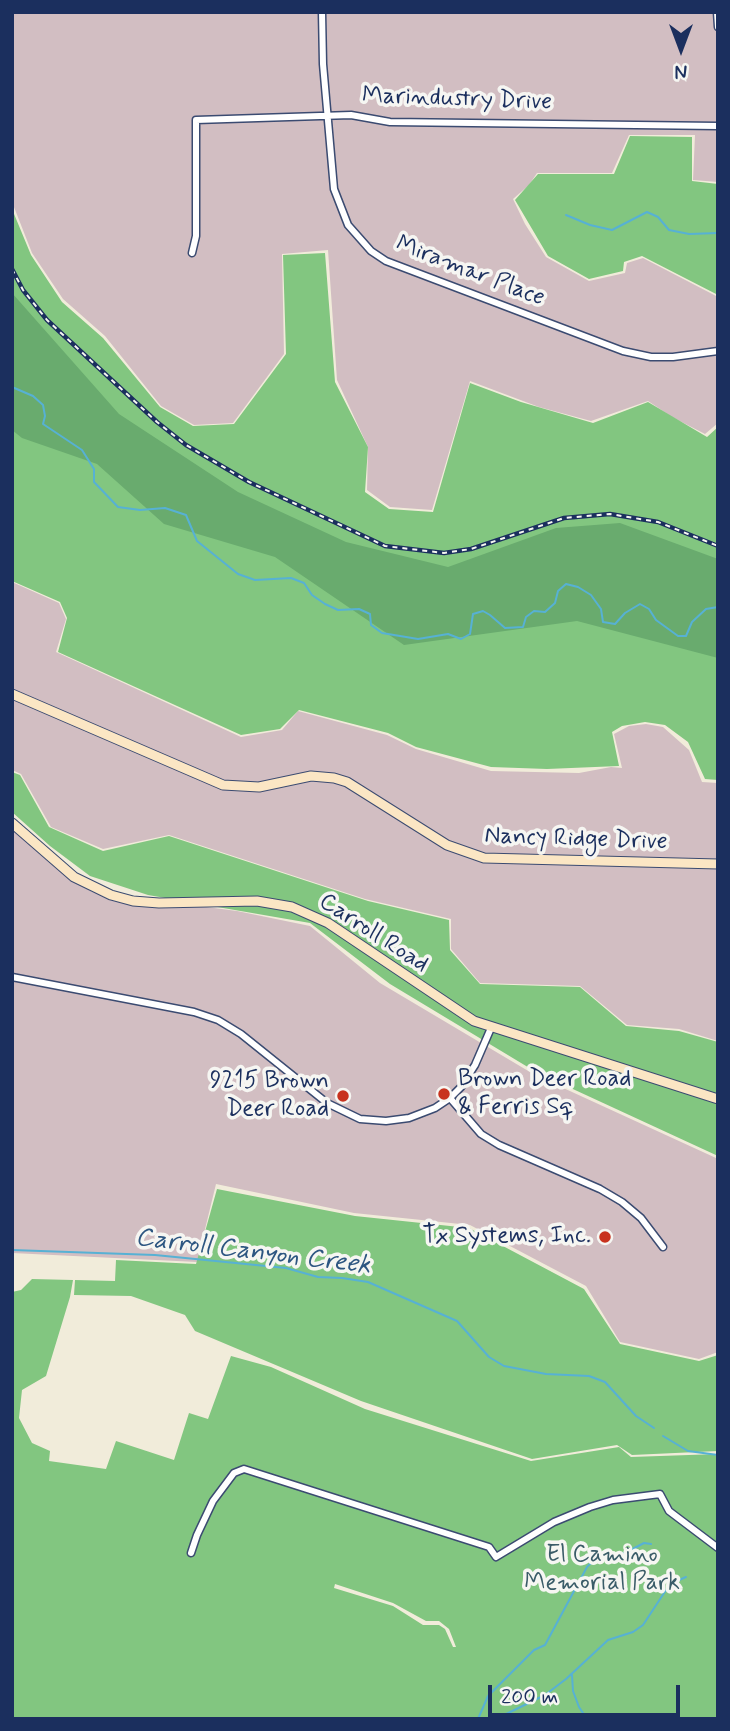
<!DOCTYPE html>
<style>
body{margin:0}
#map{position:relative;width:730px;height:1731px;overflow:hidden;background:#f1ecda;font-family:Mynerve,sans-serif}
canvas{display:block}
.frame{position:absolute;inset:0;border:14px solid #1b2f5e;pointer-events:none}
.north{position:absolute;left:646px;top:14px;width:70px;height:70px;-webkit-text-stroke:5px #f6f6f2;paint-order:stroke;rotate:180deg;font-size:19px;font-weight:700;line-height:28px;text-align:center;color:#1b2f5e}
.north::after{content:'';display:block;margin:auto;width:24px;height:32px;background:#1b2f5e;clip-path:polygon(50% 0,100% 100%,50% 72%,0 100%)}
.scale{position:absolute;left:488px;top:1685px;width:192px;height:32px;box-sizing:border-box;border:4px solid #1b2f5e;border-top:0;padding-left:9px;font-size:21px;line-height:24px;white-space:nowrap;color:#1b2f5e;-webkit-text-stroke:5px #f6f6f2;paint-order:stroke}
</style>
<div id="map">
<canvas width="730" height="1731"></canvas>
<div class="frame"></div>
<div class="north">N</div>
<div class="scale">200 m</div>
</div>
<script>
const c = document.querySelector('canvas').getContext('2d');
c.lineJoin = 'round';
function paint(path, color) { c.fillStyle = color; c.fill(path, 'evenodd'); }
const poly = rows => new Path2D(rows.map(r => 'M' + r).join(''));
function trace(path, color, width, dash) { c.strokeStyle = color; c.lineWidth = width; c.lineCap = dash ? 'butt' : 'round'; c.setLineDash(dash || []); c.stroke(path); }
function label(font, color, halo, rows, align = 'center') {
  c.font = font + ' Mynerve,sans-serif'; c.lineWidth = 7; c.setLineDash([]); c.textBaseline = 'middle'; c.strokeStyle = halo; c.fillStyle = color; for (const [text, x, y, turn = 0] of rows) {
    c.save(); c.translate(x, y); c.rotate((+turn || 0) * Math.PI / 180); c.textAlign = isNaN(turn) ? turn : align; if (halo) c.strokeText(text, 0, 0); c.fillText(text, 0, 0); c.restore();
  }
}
paint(poly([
 [12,12,718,12,718,182,693,180,695,135,629,135,612,173,537,173,529,185,513,199,525,224,546,257,589,281,625,273,627,263,643,258,718,297,718,423,705,434,672,417,648,401,591,421,539,407,470,381,432,510,390,507,367,490,368,447,337,380,328,250,282,254,284,354,233,423,194,425,161,406,105,336,63,299,32,253,12,202],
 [12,582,59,603,66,619,56,652,241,737,282,730,298,711,387,735,416,749,491,771,579,773,611,767,622,768,614,734,629,726,646,724,663,727,689,750,702,782,718,783,718,1041,679,1029,627,1025,580,986,480,983,451,949,451,919,365,899,169,835,103,849,51,827,21,774,12,770],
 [12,826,92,892,237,911,310,926,380,983,535,1075,716,1158,718,1162,718,1352,699,1359,620,1342,586,1286,470,1225,354,1213,216,1184,197,1262,12,1253]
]), '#d2bec2');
paint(poly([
 [630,136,692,137,692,181,718,184,718,295,642,256,624,262,623,271,589,279,548,256,515,200,538,174,614,174],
 [12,209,31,255,62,302,103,338,160,407,193,426,234,424,286,354,283,255,325,253,335,382,368,447,365,492,389,509,433,512,470,383,521,402,593,423,648,402,707,437,718,427,718,780,705,779,688,742,665,725,645,722,622,726,612,732,619,766,547,769,491,767,416,747,388,733,299,710,280,729,241,735,58,652,67,618,60,602,12,581],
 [12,772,20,775,49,827,103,851,169,836,368,901,449,920,450,950,480,984,580,987,626,1026,679,1031,718,1042,718,1156,536,1072,390,984,310,923,148,895,90,876,50,846,12,812],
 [217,1189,355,1216,469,1228,584,1289,620,1344,699,1361,718,1355,718,1451,632,1455,617,1445,532,1459,361,1401,195,1331,185,1315,131,1296,74,1295,75,1280,115,1281,116,1260,196,1264],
 [32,1279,73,1280,70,1297,46,1376,22,1390,19,1418,32,1443,50,1451,49,1461,106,1469,116,1441,174,1460,189,1413,208,1419,231,1356,271,1367,365,1409,531,1461,619,1447,631,1457,718,1454,718,1719,12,1719,12,1292,21,1290],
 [335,1584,393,1603,426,1621,439,1621,449,1629,456,1647,453,1647,445,1629,439,1625,423,1625,393,1606,334,1588]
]), '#82c680');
paint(poly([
 [12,293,119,414,238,492,346,542,448,567,556,528,620,523,718,559,718,658,577,621,404,645,275,557,164,524,97,464,22,438,12,430]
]), '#69ab6e');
trace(poly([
 [566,215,590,225,612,230,647,212,658,217,669,230,689,234,718,233],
 [12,387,33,396,43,405,45,416,43,424,82,450,94,469,94,482,118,507,140,510,165,508,186,515,197,541,238,574,255,580,291,578,304,583,312,595,325,604,338,610,359,609,370,614,371,625,382,633,418,639,448,634,461,639,470,634,473,614,483,611,490,615,505,628,523,627,526,617,534,611,545,612,555,603,558,591,566,584,578,587,591,595,601,609,603,622,615,624,625,613,640,604,649,609,656,620,678,636,686,636,692,622,706,609,718,607],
 [12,1250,155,1255,286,1268,318,1277,342,1278,368,1282,457,1321,489,1357,504,1366,546,1374,589,1376,605,1382,636,1416,654,1428],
 [663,1436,688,1451,718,1455],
 [572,1675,573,1691,579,1707,587,1719],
 [478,1719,488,1696,534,1650,545,1645,587,1567,596,1558,625,1553,644,1543,651,1544],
 [496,1719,545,1695,566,1679,608,1640,633,1632,643,1625,670,1584,686,1577]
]), '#57b1d4', 2);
const street = poly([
 [322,12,323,64,334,189,348,225,371,251,386,261,623,351,651,357,673,357,718,351],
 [717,12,718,27],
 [192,253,196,236,196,120,351,115,390,122,718,126],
 [12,977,194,1012,218,1020,241,1034,327,1103,360,1119,386,1121,409,1118,435,1108,450,1098,461,1087,475,1065,491,1028],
 [450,1098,481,1134,499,1145,600,1189,622,1202,641,1218,663,1247],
 [191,1553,197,1535,213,1501,234,1473,244,1469,489,1547,496,1557,554,1522,590,1507,613,1500,660,1494,669,1511,718,1548]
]);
const secondary = poly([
 [12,694,223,785,259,787,311,776,334,778,347,782,447,845,484,858,718,864],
 [12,823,74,877,111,895,133,901,159,903,257,901,292,907,328,923,474,1021,718,1099]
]);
trace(street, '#3b4b71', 9);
trace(secondary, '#3b4b71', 11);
trace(street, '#fff', 6);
trace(secondary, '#fbe6c4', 9);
const rail = poly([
 [12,269,23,290,47,320,157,422,186,445,249,482,385,546,444,553,471,549,564,518,610,514,658,522,718,546]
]);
trace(rail, '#1b2f5e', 4.5);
trace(rail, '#f6f6f2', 2, [5]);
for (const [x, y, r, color] of [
 [444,1094,7,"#c8321e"],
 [343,1096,7,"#c8321e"],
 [605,1237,7,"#c8321e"]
]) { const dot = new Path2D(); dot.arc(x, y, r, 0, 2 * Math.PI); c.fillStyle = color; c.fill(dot); trace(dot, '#f6f6f2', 2.5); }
label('24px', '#1b2f5e', '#f6f6f2', [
 ["Marindustry Drive",457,100,2],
 ["Miramar Place",470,272,21],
 ["Nancy Ridge Drive",576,840,2],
 ["Carroll Road",373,934,33]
]);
label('24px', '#1b2f5e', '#f6f6f2', [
 ["Brown Deer Road",458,1080,"left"],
 ["& Ferris Sq",458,1108,"left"],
 ["9215 Brown",329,1082],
 ["Deer Road",329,1110],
 ["Tx Systems, Inc.",591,1237]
], 'right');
label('24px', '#3a5c68', '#f6f6f2', [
 ["El Camino",602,1556],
 ["Memorial Park",602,1584]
]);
label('italic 26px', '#2d5681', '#f6f6f2', [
 ["Carroll Canyon Creek",253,1253,7]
]);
</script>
